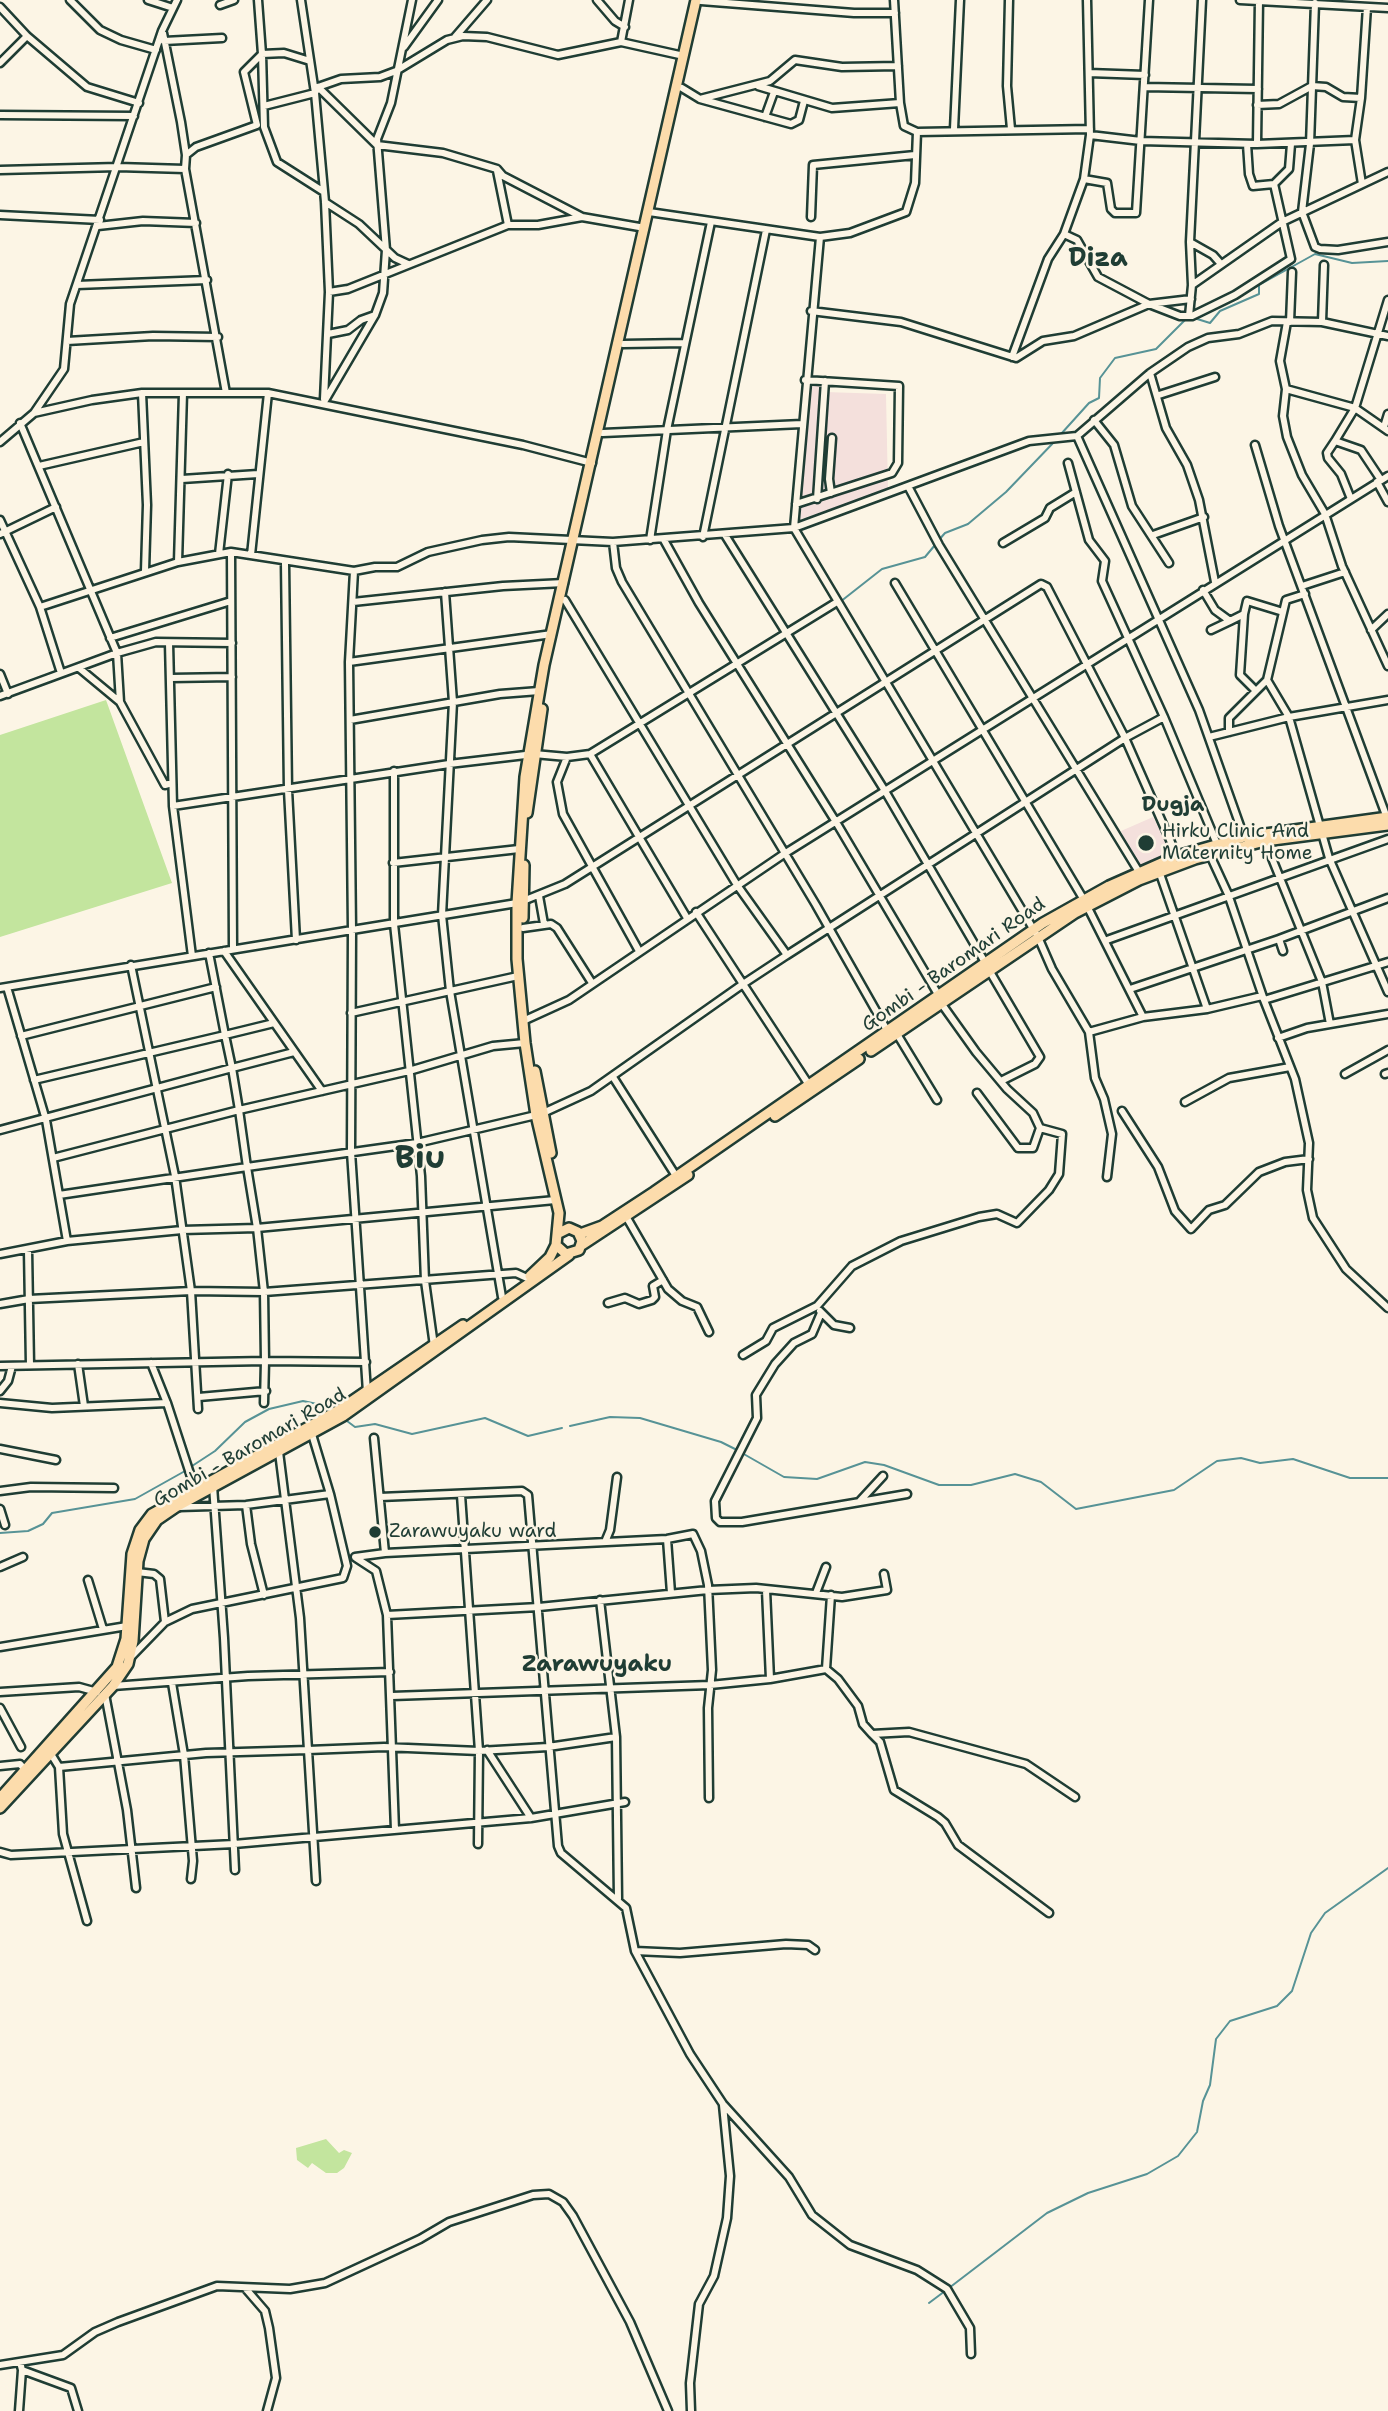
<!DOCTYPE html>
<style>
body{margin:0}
canvas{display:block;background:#fcf5e5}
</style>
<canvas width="1388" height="2411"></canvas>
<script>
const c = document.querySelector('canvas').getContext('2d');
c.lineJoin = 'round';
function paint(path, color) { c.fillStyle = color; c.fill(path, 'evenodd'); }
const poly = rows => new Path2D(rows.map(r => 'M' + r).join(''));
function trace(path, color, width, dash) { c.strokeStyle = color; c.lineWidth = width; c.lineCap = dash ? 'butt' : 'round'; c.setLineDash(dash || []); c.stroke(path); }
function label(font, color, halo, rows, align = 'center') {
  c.font = font + ' "Shantell Sans",sans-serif'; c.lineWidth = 5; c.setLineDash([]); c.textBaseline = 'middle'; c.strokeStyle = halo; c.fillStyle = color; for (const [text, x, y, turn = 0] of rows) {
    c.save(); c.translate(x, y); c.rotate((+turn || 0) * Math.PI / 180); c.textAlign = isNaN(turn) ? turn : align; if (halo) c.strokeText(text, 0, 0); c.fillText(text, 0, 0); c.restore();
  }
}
paint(poly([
 [813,381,826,381,825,392,886,394,888,490,798,520],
 [1153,817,1172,855,1138,868,1121,831]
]), '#f4e0dc');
paint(poly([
 [106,700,172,883,0,937,0,735],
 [326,2139,339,2153,344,2150,352,2153,344,2168,337,2173,326,2173,312,2163,308,2168,297,2160,296,2148]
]), '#c3e59e');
trace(poly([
 [1194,318,1210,323,1220,311,1259,294,1259,285,1315,254,1352,263,1388,261],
 [1061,434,1089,403,1099,398,1100,378,1115,358,1156,349,1186,319],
 [938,541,945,533,968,524,1006,492,1055,441],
 [840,602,882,569,925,557,935,545],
 [343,1418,355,1427,375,1424,412,1434,485,1418,528,1436,562,1428],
 [570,1426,610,1417,640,1418,721,1442,737,1450],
 [742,1453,784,1477,817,1479,865,1462,884,1465,939,1485,971,1485,1015,1474,1041,1482,1076,1509,1174,1490,1217,1461,1241,1458,1260,1463,1293,1459,1350,1478,1388,1478],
 [189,1468,215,1451,245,1422,269,1409,303,1401,336,1408],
 [0,1533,28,1531,43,1524,52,1513,135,1499,185,1471],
 [949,2288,1047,2213,1088,2193,1147,2174,1178,2156,1197,2132,1203,2101,1210,2085,1216,2039,1230,2021,1277,2006,1292,1991,1311,1933,1325,1913,1388,1868],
 [929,2303,945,2291]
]), '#579396', 2);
const minor = poly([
 [70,0,100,30,121,40,156,50],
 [148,0,173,8],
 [301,0,315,93,325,202,329,292,324,399],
 [597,0,615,21,625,27],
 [894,0,900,103,904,126,917,132,1090,129],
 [1009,0,1007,86,1011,129],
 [1202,0,1190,242,1213,255,1221,264],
 [1240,0,1388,8],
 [701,1,854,13,895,13],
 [1315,3,1310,144,1302,212,1315,247,1320,249,1338,250,1388,242],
 [220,5,234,0],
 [0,7,27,36,87,87,139,103],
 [163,33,181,122,186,155,185,169,226,393],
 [455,37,487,0],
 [164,41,222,38],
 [621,42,629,0],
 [404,47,438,0],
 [310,61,284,53,262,54,264,127,277,162,324,192],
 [0,63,27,36],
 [1089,73,1145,75],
 [758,86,832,108,900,103],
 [318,87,377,145,443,153,497,169,503,176,582,217,645,228],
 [1144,87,1258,89],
 [682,88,700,99,791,124,799,120,804,101],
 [700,99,770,81,795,60,842,67,898,66],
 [1257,105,1279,104,1312,86,1326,87,1343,97,1361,98],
 [264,106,315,93,318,87,341,79,380,77,396,71,447,40,463,36,487,37,558,55,621,42,684,56],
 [0,115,134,116],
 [765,117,774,92],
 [954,129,960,0],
 [1090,135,1141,141,1257,144,1355,140],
 [1247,144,1249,174,1253,186,1274,184],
 [1257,144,1259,0],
 [186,155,196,147,257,125,244,72,262,54,258,0],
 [0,170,118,167,185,169],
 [497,171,508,225],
 [1084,179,1107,183,1111,209,1115,213,1136,213,1149,0],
 [1362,184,1355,140,1361,98,1367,7],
 [325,202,359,224,395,258,408,264],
 [649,212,820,237,850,233,906,212,915,183,917,132],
 [0,215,100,220],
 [811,217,813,165,915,155],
 [98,226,143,221,196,223],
 [1064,234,1077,240,1098,277,1149,304,1180,316,1192,316,1235,295,1291,259,1274,184,1289,169,1291,144],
 [820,237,794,528,1029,441,1077,436,1150,373,1188,347,1208,338,1239,334,1272,321,1322,322,1388,336],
 [77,285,207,280],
 [1192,285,1282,222,1388,172],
 [329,292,348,289,508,225,538,225,582,217],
 [811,311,901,322,1016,358,1043,341,1074,336,1149,304,1191,299],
 [1189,316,1192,285,1190,242],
 [1287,322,1280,361,1286,389,1283,416,1287,437,1302,475,1325,514,1342,566,1388,666],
 [1290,322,1292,272],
 [1322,322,1324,265],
 [328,334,348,330,361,320,375,315],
 [67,341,153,336,218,337],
 [623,344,685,343],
 [1012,357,1048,259,1064,234,1084,179,1090,135,1087,0],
 [1150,373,1166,428,1187,465,1199,500,1215,582],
 [1286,389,1355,408,1388,431],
 [142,393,147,505,145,571],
 [1159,395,1215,377],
 [324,402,375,315,383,293,386,250,377,139,391,103,412,0],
 [34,413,92,400,142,393,268,393,523,445,592,463],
 [1094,420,1114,445,1132,506,1169,563],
 [20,423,117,653,120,702,165,785,172,783],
 [1384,427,1388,414],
 [603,433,802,424],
 [1077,436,1199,710,1244,837],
 [1335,441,1327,453,1328,458,1341,474,1351,499],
 [0,442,34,413,64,369,70,304,162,31,177,0],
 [1255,445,1279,526,1387,818],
 [1068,463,1089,540,1105,561,1102,581,1164,717,1217,844],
 [39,466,144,442],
 [182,479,258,474],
 [1381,480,1361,450,1335,441,1355,408,1388,300],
 [1377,482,1388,502],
 [909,488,939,545,1139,872],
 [831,493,829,479,832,438],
 [817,499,825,381],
 [796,504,892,473,898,463,899,386,805,380],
 [0,520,40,607,61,673],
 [0,534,56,507],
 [725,535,885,791,986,964],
 [1153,535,1204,517],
 [703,537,766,230],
 [650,540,667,430,711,222],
 [664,540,699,603,836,822,939,996],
 [613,542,616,568,622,582,816,905,888,1032],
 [1003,543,1045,518,1050,508,1076,492],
 [231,552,233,949],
 [219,554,228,474],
 [251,555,268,393],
 [178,562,183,393],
 [285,563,288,790,296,940],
 [895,583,1084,900,1143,1017],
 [1302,586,1345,572],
 [1203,590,1215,610,1230,621,1244,614,1247,601,1283,612],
 [445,592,453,702,442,915,450,991,502,1297],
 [565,600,737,885,787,955,743,984,696,912],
 [353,602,503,586,564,583],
 [40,607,178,562,231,552,354,571,375,567,397,567,428,552,482,540,509,537,613,542,794,528,1038,937,1052,969,1089,1032,1095,1078,1104,1099,1112,1134,1107,1177],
 [1244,614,1240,675,1256,691],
 [1211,630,1230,621],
 [1371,630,1388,614],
 [110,638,231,601],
 [169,643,173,806,192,956],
 [349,662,552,634],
 [79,668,120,702],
 [0,674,8,694],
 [171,678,232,677],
 [1267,680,1289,717,1329,858,1388,992],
 [0,696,117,653,156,642,232,643],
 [350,720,500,694,539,691],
 [1229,732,1229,718,1267,680,1286,600,1305,594],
 [1209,737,1289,717,1388,700],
 [590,754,687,918],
 [567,757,557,782,563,814,639,951],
 [394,771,394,924,421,1176,425,1281,434,1346],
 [173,806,449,764,534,754,567,757,590,754,837,602],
 [1265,841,1322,982,1330,1024],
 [1210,855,1228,894,1264,1000,1295,1079,1309,1143,1307,1190,1313,1218,1346,1269,1388,1308],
 [393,863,519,849],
 [1159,871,1207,1009],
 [539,896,544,924],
 [523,901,565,884,1041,584,1047,587,1125,738,1177,856],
 [523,928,551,924,557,928,592,983],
 [1107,940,1388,839],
 [224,951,322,1091],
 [1283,951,1279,939,1388,898],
 [787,955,1125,738,1164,717],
 [131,965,175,1176,191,1291,198,1409],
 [989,970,1040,1057,1035,1064,1001,1081],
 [7,987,46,1120,67,1241],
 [0,988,352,930,349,662,354,571],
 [1130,989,1279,939],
 [1264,1000,1388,962],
 [941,1003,976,1052,1007,1089,1033,1113,1040,1128],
 [351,1013,518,976],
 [523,1021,569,1000,784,854,1388,476],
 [1089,1032,1143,1017,1207,1009,1262,996],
 [897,1034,937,1100],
 [21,1036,216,987],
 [1278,1038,1307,1028,1388,1014],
 [1345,1074,1388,1050],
 [1385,1074,1388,1073],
 [613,1077,676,1176],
 [34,1080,225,1035,209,953],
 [1185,1102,1229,1078,1290,1067],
 [1122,1111,1158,1167,1175,1211,1191,1229,1209,1210,1225,1205,1259,1172,1285,1162,1309,1159],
 [543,1113,591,1091,743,984,809,1085],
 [0,1130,232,1068,225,1035,274,1023],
 [53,1158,239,1110,232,1068,294,1052],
 [59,1195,247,1167,239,1110,409,1071,493,1046,525,1043],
 [627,1218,668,1289,682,1301,697,1307,709,1332],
 [28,1250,30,1365],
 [0,1254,67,1241,182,1230,257,1228,247,1167,417,1143,536,1115],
 [608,1303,625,1298,639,1304,652,1300,655,1297,653,1286,663,1280],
 [0,1304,29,1299,191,1291,264,1292,257,1228,555,1200],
 [820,1311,834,1325,850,1328],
 [821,1313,812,1334,794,1343,775,1364,756,1395,757,1418,715,1501,716,1518,720,1522,742,1522,907,1494],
 [743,1355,766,1341,773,1328,817,1306,852,1266,901,1241,979,1217,997,1214,1017,1223,1049,1190,1059,1174,1062,1134,1040,1128,1033,1148,1018,1148,977,1093],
 [366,1362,265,1361,264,1292,516,1273,527,1278],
 [151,1363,167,1403,195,1489],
 [78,1364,84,1406],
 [0,1366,265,1361,264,1403],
 [0,1391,8,1381,12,1366],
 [367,1392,351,1152,352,930,517,903],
 [199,1397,266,1391],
 [0,1403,52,1408,167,1403],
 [374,1438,385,1553],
 [0,1449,56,1460],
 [279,1452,300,1618,308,1750,384,1747,479,1751,548,1747,616,1737],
 [213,1486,224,1638,235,1870],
 [0,1491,31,1487,114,1488],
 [461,1495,479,1751,478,1844],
 [380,1497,522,1491,528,1495,558,1846,561,1853,626,1908,635,1951],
 [859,1502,883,1476],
 [246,1505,251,1544,264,1595],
 [179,1507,246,1505,330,1494],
 [0,1509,5,1525],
 [667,1539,671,1593],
 [605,1542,610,1530,617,1477],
 [355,1557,385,1553,667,1539,693,1534,701,1551,708,1585,712,1670,708,1708,709,1798],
 [356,1558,376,1571,387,1615,395,1830],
 [0,1567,23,1557],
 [137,1572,154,1574,160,1579,165,1622],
 [88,1580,103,1629],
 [766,1590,770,1679],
 [816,1593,826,1567],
 [600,1600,616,1737,618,1899],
 [387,1615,539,1607,708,1590,756,1588,842,1597,887,1590,884,1574],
 [0,1647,127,1626],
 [130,1658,165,1622,192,1609,343,1578,347,1566,330,1494,311,1431],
 [826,1669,838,1679,858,1706,863,1724,872,1734,909,1732,1026,1764,1075,1797],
 [172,1683,184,1755,193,1861,191,1879],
 [113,1686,248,1676,390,1672],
 [0,1692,79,1687,97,1692],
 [105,1694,127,1810,136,1888],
 [392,1696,710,1685,770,1679,826,1669,831,1595],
 [0,1708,21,1747],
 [872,1734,880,1742,894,1790,938,1817,945,1823,958,1845,1049,1913],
 [487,1750,531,1818],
 [51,1754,59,1767,63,1834,87,1921],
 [0,1766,20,1764,26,1771],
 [59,1767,206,1753,308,1750,316,1881],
 [0,1852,11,1855,234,1844,531,1818,625,1802],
 [815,1950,808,1945,786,1944,680,1953,635,1951,690,2054,723,2104,789,2177,812,2215,850,2245,917,2270,947,2289,970,2328,971,2354],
 [246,2289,265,2311,269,2328,276,2378,267,2411],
 [20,2362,22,2370,71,2388,78,2411],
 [0,2365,63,2355,95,2332,118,2322,217,2286,290,2289,325,2283,420,2239,449,2222,533,2195,549,2194,563,2202,573,2216,630,2322,668,2411],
 [19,2411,22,2370],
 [691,2411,690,2383,699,2304,714,2276,727,2218,730,2176,723,2105]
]);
const primary = poly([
 [527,813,542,709],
 [523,918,524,865],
 [871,1051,1075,913,1139,880,1195,859,1265,841,1388,825],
 [535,1071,551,1153],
 [775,1116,859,1059],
 [559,1233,569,1228,578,1232,582,1241,579,1250,566,1254,556,1245,559,1213,536,1115,525,1043,517,959,517,903,525,777,544,665,696,0],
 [580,1234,602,1226,654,1192,1043,923,1109,886,1177,856,1244,837,1388,817],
 [582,1245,688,1175],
 [530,1276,550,1257,556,1245],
 [0,1798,117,1667,126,1639,132,1554,140,1530,152,1514,339,1410,463,1325],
 [0,1808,113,1686,128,1664,133,1641,138,1561,144,1539,157,1520,176,1507,343,1416,569,1255]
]);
trace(minor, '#1f3d34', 11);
trace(primary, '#1f3d34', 14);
trace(minor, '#fcf5e5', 6);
trace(primary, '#fcdcac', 9);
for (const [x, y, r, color] of [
 [1146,843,9,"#1f3d34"],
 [375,1532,7,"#1f3d34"]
]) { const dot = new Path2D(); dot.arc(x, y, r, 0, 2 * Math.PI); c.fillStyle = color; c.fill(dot); trace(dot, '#fcf5e5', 2.5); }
label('19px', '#1f3d34', '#fcf5e5', [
 ["Hirku Clinic And",1162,832],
 ["Maternity Home",1162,854],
 ["Zarawuyaku ward",389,1532]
], 'left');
label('19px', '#1f3d34', '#fcf5e5', [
 ["Gombi - Baromari Road",954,965,-35],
 ["Gombi - Baromari Road",250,1448,-30]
]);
label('bold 21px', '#1f3d34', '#fcf5e5', [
 ["Dugja",1173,806]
]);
label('bold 23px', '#1f3d34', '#fcf5e5', [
 ["Zarawuyaku",597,1665]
]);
label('bold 26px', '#1f3d34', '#fcf5e5', [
 ["Diza",1098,259]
]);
label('bold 33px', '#1f3d34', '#fcf5e5', [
 ["Biu",420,1159]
]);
</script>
